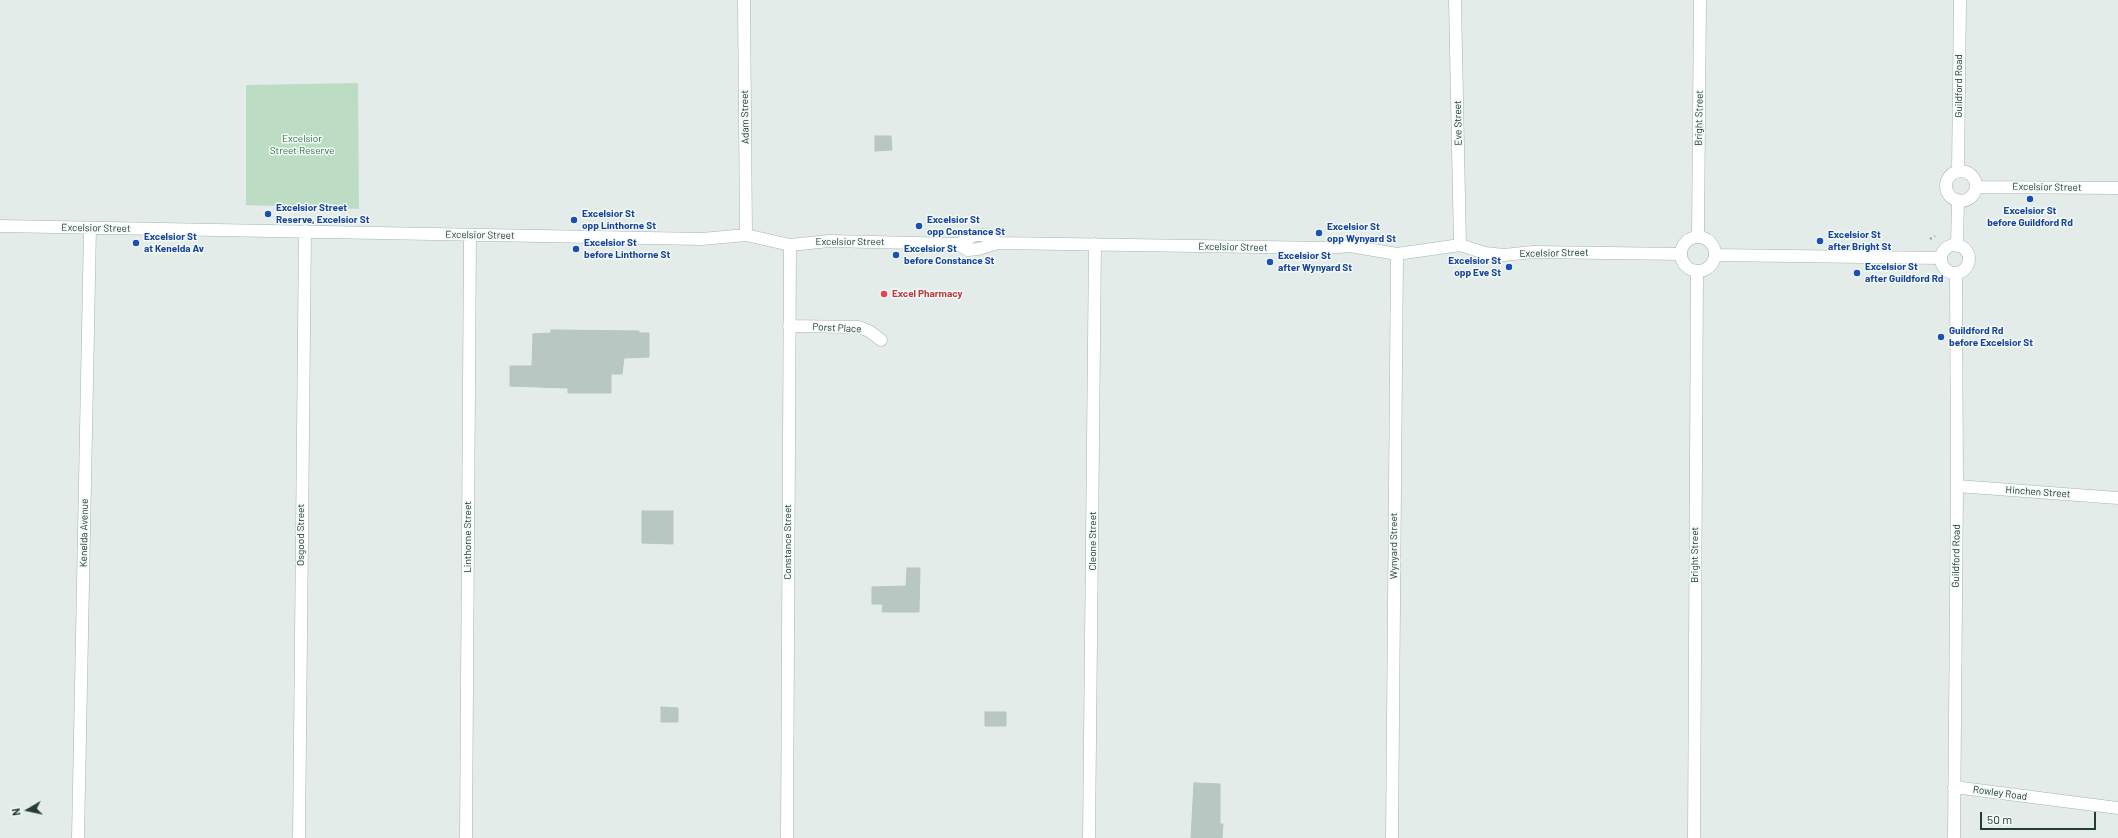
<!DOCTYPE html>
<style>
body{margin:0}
#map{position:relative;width:2118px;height:838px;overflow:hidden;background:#e3ece8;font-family:Barlow,sans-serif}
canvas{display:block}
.north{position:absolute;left:8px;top:790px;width:40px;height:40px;-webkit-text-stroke:3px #f3f9f6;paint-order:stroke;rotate:261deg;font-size:11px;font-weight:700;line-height:16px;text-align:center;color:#233d36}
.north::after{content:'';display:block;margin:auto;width:14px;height:18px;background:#233d36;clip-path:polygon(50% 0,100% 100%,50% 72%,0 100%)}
.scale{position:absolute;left:1980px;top:812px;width:116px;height:18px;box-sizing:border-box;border:2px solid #233d36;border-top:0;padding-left:5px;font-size:12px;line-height:14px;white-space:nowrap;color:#233d36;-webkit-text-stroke:3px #f3f9f6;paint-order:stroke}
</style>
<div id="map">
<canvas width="2118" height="838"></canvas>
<div class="north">N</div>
<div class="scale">50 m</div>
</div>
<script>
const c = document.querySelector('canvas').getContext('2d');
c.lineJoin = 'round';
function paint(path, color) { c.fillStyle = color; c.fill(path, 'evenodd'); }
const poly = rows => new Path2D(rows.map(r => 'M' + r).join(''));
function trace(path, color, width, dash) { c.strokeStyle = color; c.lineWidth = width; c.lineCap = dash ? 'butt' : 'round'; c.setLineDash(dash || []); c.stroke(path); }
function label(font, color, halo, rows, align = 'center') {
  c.font = font + ' Barlow,sans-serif'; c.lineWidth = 3; c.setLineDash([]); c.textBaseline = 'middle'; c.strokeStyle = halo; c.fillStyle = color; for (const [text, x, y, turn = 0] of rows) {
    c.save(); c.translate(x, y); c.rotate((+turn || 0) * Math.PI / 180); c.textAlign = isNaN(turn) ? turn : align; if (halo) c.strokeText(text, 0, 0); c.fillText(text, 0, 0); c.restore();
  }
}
paint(poly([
 [358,83,359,209,246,205,246,85]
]), '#bcddc4');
const building = poly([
 [875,136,891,136,892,150,875,151,875,136],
 [551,330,639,331,639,333,649,333,649,357,624,358,622,374,611,374,611,393,568,393,568,388,510,386,510,366,532,366,533,334,551,333,551,330],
 [642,511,673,511,673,544,642,543,642,511],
 [907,568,920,568,919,612,882,612,883,604,872,604,872,587,906,586,907,568],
 [661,707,678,708,678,722,661,722,661,707],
 [985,712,1006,712,1006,726,985,726,985,712],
 [1194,783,1220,784,1220,824,1223,824,1222,838,1191,838,1194,783]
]);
paint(building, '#b8c7c1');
trace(building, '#b5c6bf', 1);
const minor = poly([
 [744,0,746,235],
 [1455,0,1460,245],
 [1958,171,1960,0],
 '1946 186a15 15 0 1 1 30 0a15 15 0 1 1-30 0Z',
 [1976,187,2118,188],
 [0,226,702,239,746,235,790,245,829,241,958,244,975,235,986,235,998,243],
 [1698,236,1700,0],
 '1681 254a17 17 0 1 1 34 0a17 17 0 1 1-34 0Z',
 [958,244,968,250,978,249,998,243,1326,248,1350,246,1397,254,1460,245,1485,253,1504,255,1533,252,1681,254],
 '1941 259a14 14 0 1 1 28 0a14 14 0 1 1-28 0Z',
 [1957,246,1958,200],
 [1715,255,1941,258],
 [789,326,859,327,869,331,881,340],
 [1957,486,2118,498],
 [1954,787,2118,808],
 [78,838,90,228],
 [299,838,305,231],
 [466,838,470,235],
 [787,838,790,245],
 [1089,838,1095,244],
 [1392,838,1397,254],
 [1694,838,1697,271],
 [1954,838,1957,486,1956,274]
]);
trace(minor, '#a6b4af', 13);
trace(poly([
 [1930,239,1935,236],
 [1930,279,1936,279]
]), '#84afa1', 2.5, [2, 3]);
trace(minor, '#fff', 12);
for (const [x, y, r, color] of [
 [2030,199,4,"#1a4fb4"],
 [268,214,4,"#1a4fb4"],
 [574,220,4,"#1a4fb4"],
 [919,226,4,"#1a4fb4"],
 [1319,233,4,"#1a4fb4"],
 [1820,241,4,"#1a4fb4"],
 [136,243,4,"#1a4fb4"],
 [576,249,4,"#1a4fb4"],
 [896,255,4,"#1a4fb4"],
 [1270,262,4,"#1a4fb4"],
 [1509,267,4,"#1a4fb4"],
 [1857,273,4,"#1a4fb4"],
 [884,294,4,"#e0444e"],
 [1941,337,4,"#1a4fb4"]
]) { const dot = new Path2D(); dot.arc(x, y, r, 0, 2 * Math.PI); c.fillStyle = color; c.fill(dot); trace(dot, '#f3f9f6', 1.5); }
label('10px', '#233d36', '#f3f9f6', [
 ["Guildford Road",1959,86,-90],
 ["Adam Street",745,117,-91],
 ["Bright Street",1699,118,-89],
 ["Eve Street",1458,123,-91],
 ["Excelsior Street",2047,187,1],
 ["Excelsior Street",96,228,1],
 ["Excelsior Street",480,235,1],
 ["Excelsior Street",850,242],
 ["Excelsior Street",1233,247,1],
 ["Excelsior Street",1554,253,-1],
 ["Porst Place",837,328,3],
 ["Hinchen Street",2038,492,4],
 ["Kenelda Avenue",84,533,-89],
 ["Osgood Street",301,535,-90],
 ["Linthorne Street",468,537,-90],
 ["Cleone Street",1093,541,-90],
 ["Constance Street",788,542,-90],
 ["Wynyard Street",1394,546,-90],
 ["Bright Street",1695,555,-90],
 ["Guildford Road",1956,556,-89],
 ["Rowley Road",2000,793,8]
]);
label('10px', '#2e7347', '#f3f9f6', [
 ["Excelsior",302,139],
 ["Street Reserve",302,151]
]);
label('bold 10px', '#164399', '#f3f9f6', [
 ["Excelsior Street",276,208],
 ["Reserve, Excelsior St",276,220],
 ["Excelsior St",2030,211,"center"],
 ["before Guildford Rd",2030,223,"center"],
 ["Excelsior St",582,214],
 ["opp Linthorne St",582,226],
 ["Excelsior St",927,220],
 ["opp Constance St",927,232],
 ["Excelsior St",1327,227],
 ["opp Wynyard St",1327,239],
 ["Excelsior St",1828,235],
 ["after Bright St",1828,247],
 ["Excelsior St",144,237],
 ["at Kenelda Av",144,249],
 ["Excelsior St",584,243],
 ["before Linthorne St",584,255],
 ["Excelsior St",904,249],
 ["before Constance St",904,261],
 ["Excelsior St",1278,256],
 ["after Wynyard St",1278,268],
 ["Excelsior St",1501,261,"right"],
 ["opp Eve St",1501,273,"right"],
 ["Excelsior St",1865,267],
 ["after Guildford Rd",1865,279],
 ["Guildford Rd",1949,331],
 ["before Excelsior St",1949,343]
], 'left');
label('bold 10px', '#be3a42', '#f3f9f6', [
 ["Excel Pharmacy",892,294]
], 'left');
</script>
